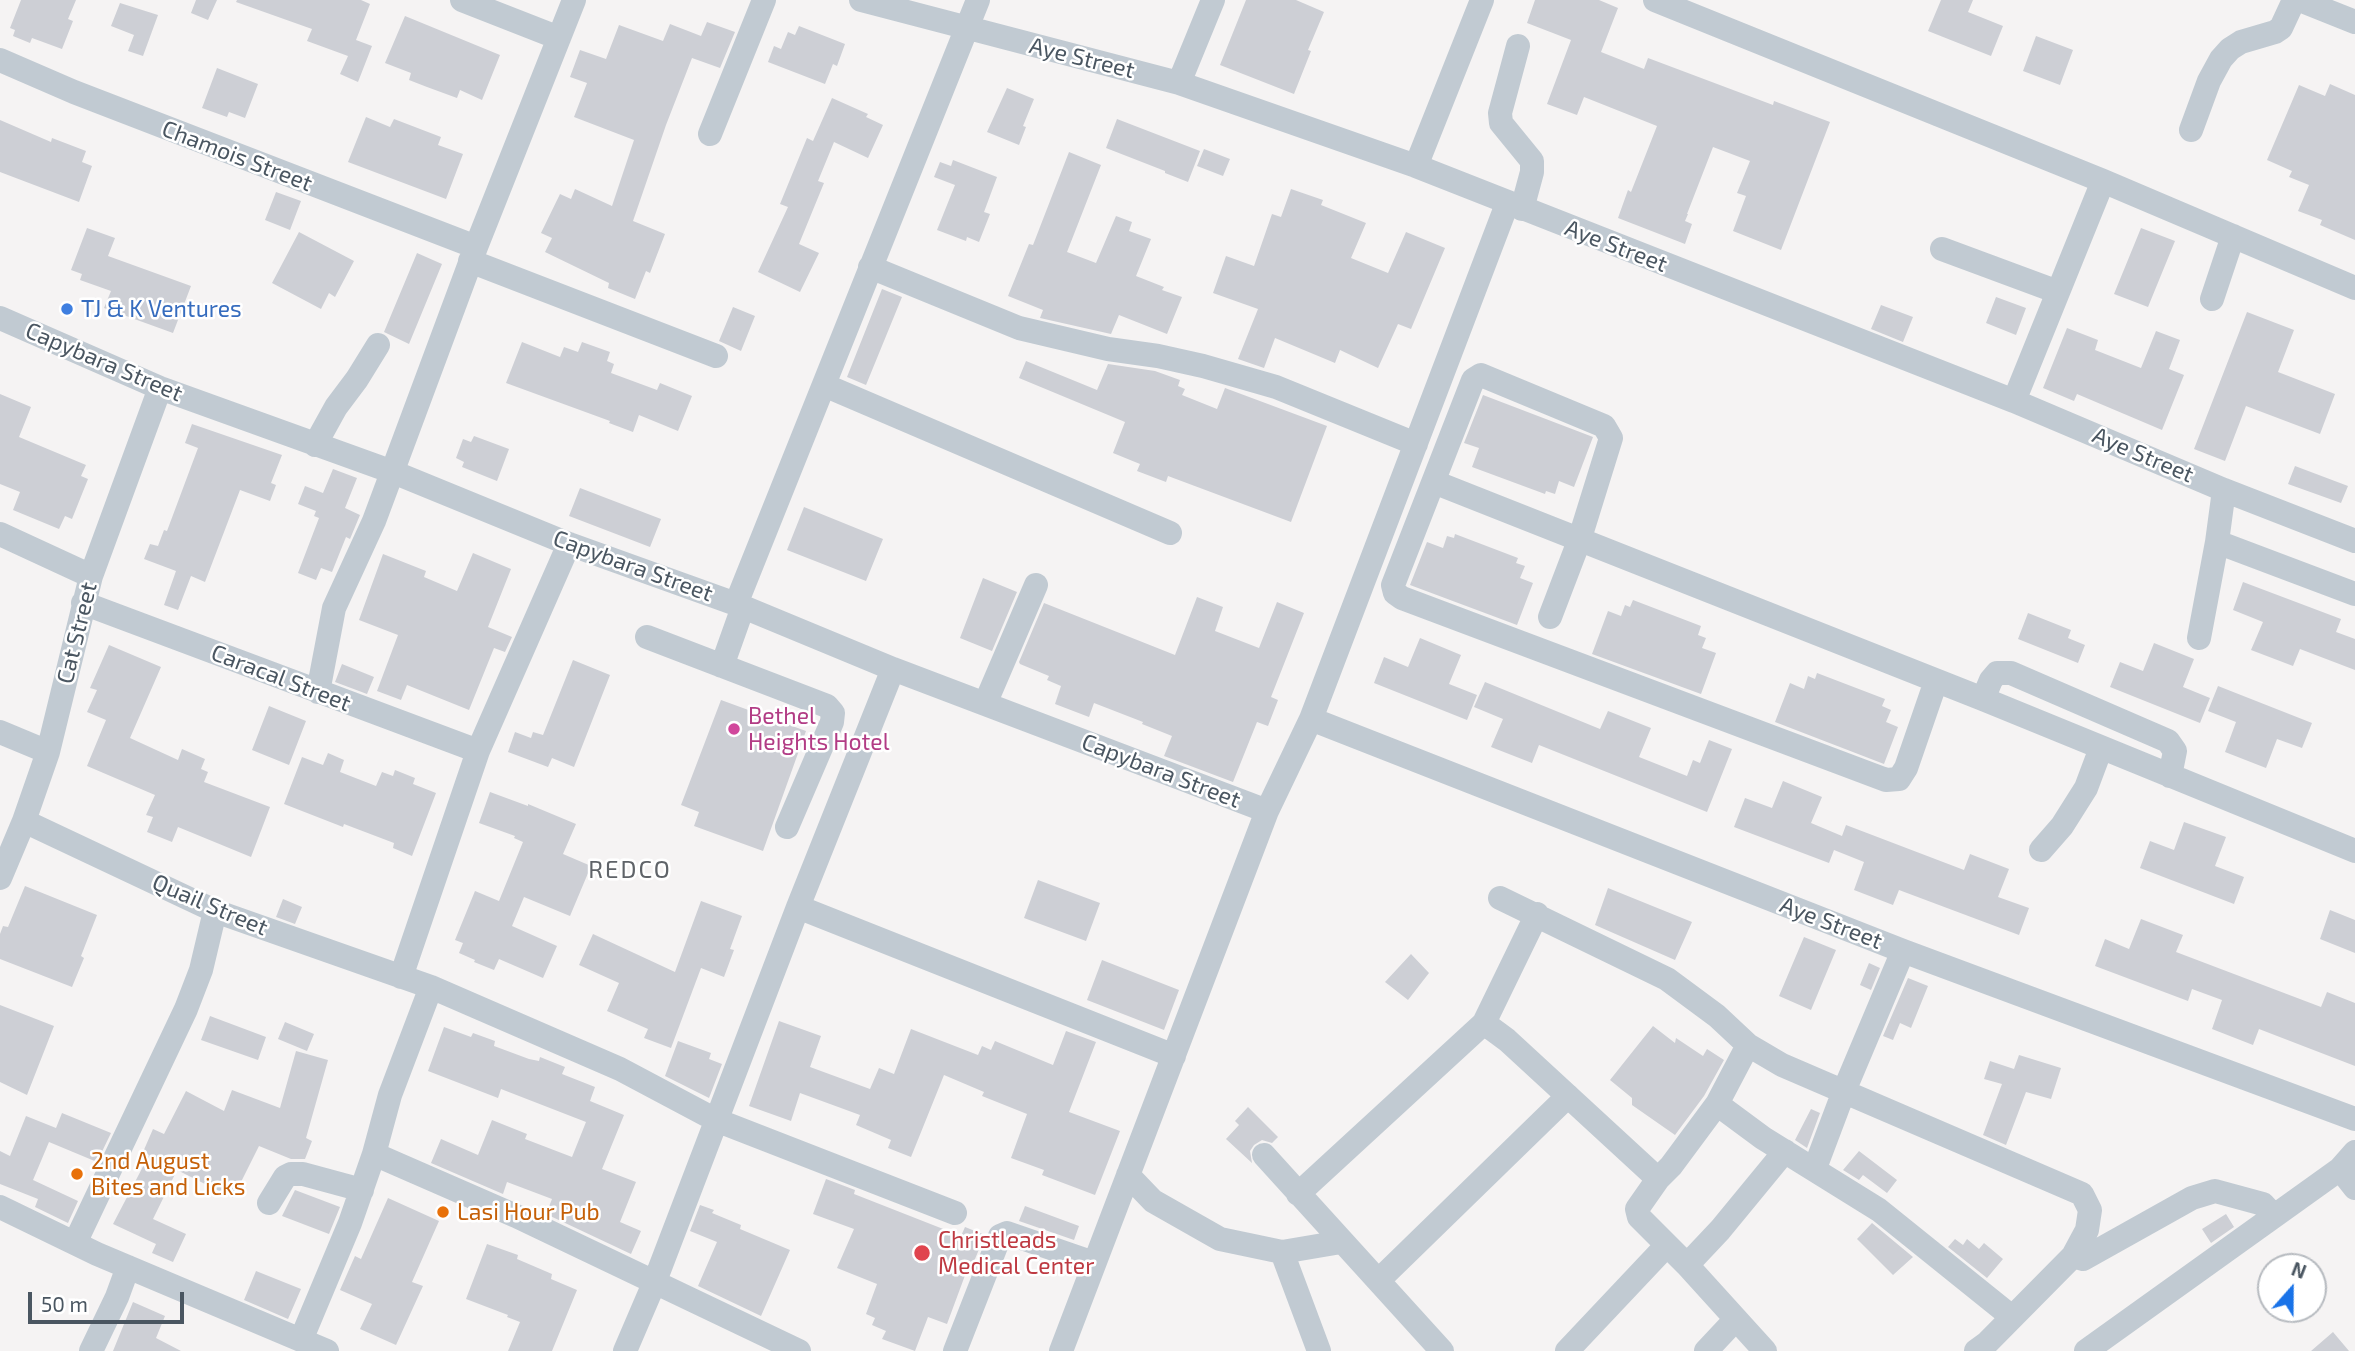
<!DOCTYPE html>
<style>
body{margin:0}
#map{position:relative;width:2355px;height:1351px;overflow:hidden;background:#f5f3f3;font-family:"Exo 2",sans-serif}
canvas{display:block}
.north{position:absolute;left:2257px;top:1253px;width:70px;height:70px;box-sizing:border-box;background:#fff;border:2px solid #b7bbc0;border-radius:50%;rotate:21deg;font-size:19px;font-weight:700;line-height:28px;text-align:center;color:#4a5661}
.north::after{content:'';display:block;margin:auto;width:24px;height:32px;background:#1a73e8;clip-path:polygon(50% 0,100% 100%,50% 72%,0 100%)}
.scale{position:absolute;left:28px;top:1292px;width:156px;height:32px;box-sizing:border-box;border:4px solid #4a5661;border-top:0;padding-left:9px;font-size:21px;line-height:24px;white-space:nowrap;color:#4a5661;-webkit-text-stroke:5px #fff;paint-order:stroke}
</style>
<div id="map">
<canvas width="2355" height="1351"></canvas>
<div class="north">N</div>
<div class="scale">50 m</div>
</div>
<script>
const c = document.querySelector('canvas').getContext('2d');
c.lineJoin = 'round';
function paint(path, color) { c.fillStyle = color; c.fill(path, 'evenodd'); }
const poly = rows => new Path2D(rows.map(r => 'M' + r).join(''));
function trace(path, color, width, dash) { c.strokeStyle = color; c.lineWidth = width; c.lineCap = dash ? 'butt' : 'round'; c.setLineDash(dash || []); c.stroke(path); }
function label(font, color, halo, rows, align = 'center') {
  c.font = font + ' "Exo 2",sans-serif'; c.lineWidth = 5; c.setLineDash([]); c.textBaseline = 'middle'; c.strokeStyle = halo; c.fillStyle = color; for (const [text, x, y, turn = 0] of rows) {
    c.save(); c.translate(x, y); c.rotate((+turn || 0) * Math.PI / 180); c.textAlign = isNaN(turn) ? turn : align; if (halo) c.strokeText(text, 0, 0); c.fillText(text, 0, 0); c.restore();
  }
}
paint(poly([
 [21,0,76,0,68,19,73,21,62,49,32,38,30,43,13,36,15,30,10,28],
 [196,0,217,0,208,20,191,13],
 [237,0,361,0,370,4,356,40,372,46,358,82,340,74,348,56,307,41,312,29,236,2],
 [1246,0,1296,0,1324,12,1308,50,1311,51,1294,94,1220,65],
 [1535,0,1599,0,1618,8,1601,52,1644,69,1648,58,1773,105,1774,101,1830,122,1781,250,1733,231,1746,196,1737,193,1750,161,1713,147,1687,214,1688,214,1685,221,1692,224,1685,244,1618,218,1628,190,1631,192,1657,126,1584,97,1577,115,1547,104,1571,40,1527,23],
 [1941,0,1973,0,1968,12,2003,26,1991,56,1928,31],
 [120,3,158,15,143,56,128,51,134,35,111,26],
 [405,16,500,55,482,100,460,90,457,98,427,87,409,80,411,73,385,63],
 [707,22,735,32,720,68,692,58,666,125,633,221,665,234,650,273,646,271,635,299,608,288,609,283,545,252,552,238,541,233,560,194,571,199,575,189,612,206,634,140,574,117,587,83,570,77,580,50,606,59,619,25,663,41,670,24,701,36],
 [799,26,845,44,837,66,833,64,825,84,768,62,774,46,781,49,788,32,795,35],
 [2036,36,2073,50,2060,85,2023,71],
 [217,68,258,84,245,118,229,112,227,117,202,108],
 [2330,84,2355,95,2355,240,2320,225,2322,220,2298,211,2309,185,2289,177,2292,171,2267,160,2299,85,2325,96],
 [1007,88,1034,99,1023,126,1026,127,1019,145,987,132],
 [832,98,868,114,866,117,883,125,868,158,834,142,818,181,824,183,799,244,819,253,800,292,758,272,788,207,780,204,807,138,813,141],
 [366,117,390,127,394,119,441,137,438,145,463,154,446,199,348,162],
 [1117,119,1200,151,1188,182,1165,173,1165,171,1106,148],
 [0,120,51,142,52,138,86,151,82,162,92,166,79,202,0,172],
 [1204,149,1230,159,1223,176,1197,166],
 [1069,152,1101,165,1067,252,1096,263,1116,216,1132,222,1129,231,1151,239,1136,276,1164,287,1162,290,1182,297,1167,334,1119,315,1111,334,1040,318,1043,310,1008,296,1029,244,1033,245],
 [953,160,997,177,984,212,990,214,979,242,967,237,966,241,937,230,955,185,934,177,940,162,951,166],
 [1291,189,1323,200,1321,205,1366,223,1351,258,1388,273,1406,232,1445,248,1411,329,1398,324,1378,368,1340,350,1335,363,1275,338,1264,368,1238,359,1258,309,1213,293,1226,256,1254,266,1272,214,1281,217],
 [276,192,301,201,290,230,265,220],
 [87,228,115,238,108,256,191,286,173,333,104,308,111,291,80,280,82,274,71,270],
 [2141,228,2175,241,2148,307,2114,294],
 [299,232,354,261,335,297,329,293,321,309,272,283],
 [417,253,442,264,409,344,384,332],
 [882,289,902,297,866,385,847,377],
 [1996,297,2026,308,2016,335,1986,323],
 [1881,305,1913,317,1903,342,1871,329],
 [733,307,755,316,741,351,719,341],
 [2247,312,2294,330,2278,372,2335,394,2320,434,2246,406,2225,461,2194,449],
 [2067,328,2098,340,2095,350,2141,368,2156,331,2180,340,2169,369,2184,375,2162,430,2077,394,2074,401,2043,388],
 [522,342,560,357,564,347,578,352,582,342,610,352,607,361,614,364,611,373,657,390,660,383,692,396,678,431,639,415,633,432,609,423,610,421,506,383],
 [1026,361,1097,390,1108,364,1155,371,1180,380,1178,386,1185,389,1182,395,1217,409,1225,388,1327,426,1291,522,1168,476,1166,482,1137,471,1140,464,1113,453,1125,422,1019,378],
 [0,394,31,407,19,437,86,465,81,476,88,479,72,519,65,516,59,529,13,510,20,492,0,484],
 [1483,395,1593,437,1574,487,1559,481,1555,494,1546,491,1545,494,1472,467,1479,448,1464,443],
 [192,424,282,455,271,483,276,485,270,501,240,490,205,582,191,576,178,610,164,605,176,571,144,559,150,544,158,546,164,530,167,531,198,448,185,443],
 [474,436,509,449,497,481,462,467,464,462,456,458,463,439,471,442],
 [2295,466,2348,486,2341,503,2288,484],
 [333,469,357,478,345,508,360,515,350,539,346,537,332,572,321,568,316,580,298,573,319,518,314,516,316,511,298,504,305,486,323,493],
 [580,488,661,519,650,547,569,516],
 [804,507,883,539,866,581,787,550],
 [1455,534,1518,558,1516,563,1525,566,1520,578,1533,583,1517,625,1410,585,1427,542,1443,548,1447,536,1454,538],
 [473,553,511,569,488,627,512,637,505,652,494,648,469,710,407,685,401,700,377,691,398,635,359,620,383,554,426,571,424,577,457,591],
 [983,578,1017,592,992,651,960,638],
 [2243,582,2341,619,2336,632,2355,639,2355,670,2300,649,2293,666,2251,650,2263,622,2233,610],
 [1197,597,1223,607,1215,631,1259,648,1277,602,1304,613,1271,697,1278,700,1268,726,1257,722,1233,782,1164,756,1172,736,1142,724,1143,722,1094,703,1089,717,1055,704,1061,686,1047,680,1049,676,1020,664,1019,662,1044,603,1175,655],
 [1633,600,1701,626,1698,635,1706,638,1702,648,1716,653,1701,694,1592,654,1608,611,1621,616,1625,605,1630,607],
 [2028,613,2071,630,2068,638,2085,645,2078,663,2018,639],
 [1420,638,1461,655,1449,684,1477,695,1467,720,1374,683,1384,657,1408,667],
 [2154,643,2194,659,2183,687,2210,698,2200,723,2110,687,2120,662,2143,671],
 [109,645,161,667,130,738,178,760,182,749,205,759,201,769,208,772,204,782,270,807,251,857,178,827,172,842,147,832,153,817,146,815,155,795,87,766,106,720,87,712,97,690,90,688],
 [573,660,610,675,574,767,552,758,548,767,508,752,515,732,531,738,533,732,543,735],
 [342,664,374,677,367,694,335,682],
 [1817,673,1885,699,1882,706,1891,710,1886,722,1898,727,1884,764,1775,722,1790,683,1804,689,1808,676,1815,679],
 [1485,682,1600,729,1608,711,1651,728,1639,757,1687,776,1693,760,1700,763,1709,740,1732,749,1707,812,1539,745,1532,763,1491,747,1503,719,1474,707],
 [2218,686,2312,723,2302,748,2277,739,2266,768,2225,752,2236,722,2208,711],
 [721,700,806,731,763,851,694,826,699,812,681,805],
 [269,706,306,721,289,765,252,750],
 [328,753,344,760,340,772,376,786,382,772,393,776,395,770,415,778,413,784,436,793,412,856,393,848,394,843,344,824,343,827,284,804,302,757,323,765],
 [1783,781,1822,797,1811,823,1842,836,1846,825,1964,870,1970,854,2009,869,1998,897,2029,908,2019,935,1899,890,1893,905,1854,890,1864,862,1834,850,1829,863,1734,827,1745,798,1772,808],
 [490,792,528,806,528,804,576,824,563,854,591,866,570,916,524,897,512,926,557,946,543,978,499,959,494,970,474,962,475,960,459,953,463,943,455,940,475,891,499,901,523,842,514,838,515,836,479,823],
 [2184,822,2226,837,2215,866,2244,877,2234,904,2140,868,2150,841,2174,850],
 [1038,880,1100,903,1086,941,1024,918],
 [25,886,97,915,81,956,84,958,72,987,0,959,0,934,3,926,8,927],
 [1608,888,1692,922,1675,960,1595,925],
 [283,899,302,907,295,924,276,917],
 [701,901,742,916,730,949,734,950,724,977,701,968,671,1048,644,1038,648,1029,607,1011,619,983,579,965,593,934,675,972],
 [2330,910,2355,920,2355,953,2320,939],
 [2141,919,2183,935,2176,952,2321,1007,2327,992,2355,1003,2355,1066,2259,1029,2253,1045,2212,1029,2222,1000,2192,989,2188,1001,2095,966,2105,939,2129,949],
 [1804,937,1836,950,1811,1010,1779,996],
 [1411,954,1429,973,1408,1000,1385,982],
 [1102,960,1179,990,1164,1030,1087,1000],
 [1869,963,1880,968,1871,990,1860,985],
 [1908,978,1928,986,1911,1028,1900,1023,1893,1040,1883,1036],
 [0,1005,54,1026,27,1095,0,1082],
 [210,1016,266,1037,258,1060,201,1040],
 [779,1021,821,1036,810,1067,870,1089,879,1068,894,1074,911,1029,978,1055,982,1046,991,1050,995,1041,1053,1065,1066,1031,1096,1042,1069,1112,1120,1131,1095,1195,1042,1175,1044,1170,1011,1158,1027,1114,982,1096,984,1092,944,1075,911,1157,888,1148,891,1140,856,1125,860,1115,800,1093,791,1121,749,1106],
 [285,1022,314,1034,307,1051,278,1039],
 [1653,1026,1675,1043,1676,1038,1703,1056,1707,1049,1724,1060,1704,1096,1675,1135,1632,1105,1632,1098,1610,1080],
 [444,1027,471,1037,473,1033,495,1041,494,1046,529,1059,539,1061,540,1057,565,1067,562,1074,595,1087,590,1101,624,1115,602,1169,636,1182,620,1222,641,1231,631,1254,546,1214,552,1199,507,1182,503,1194,431,1163,441,1139,478,1155,492,1120,527,1134,525,1139,572,1157,586,1122,501,1089,498,1098,428,1071],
 [678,1041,711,1053,709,1059,722,1064,709,1098,665,1076],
 [296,1051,328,1060,306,1138,312,1141,305,1159,291,1159,259,1146,233,1198,177,1170,153,1219,186,1234,173,1262,152,1253,156,1244,113,1224,149,1155,143,1152,153,1129,164,1134,186,1091,224,1111,232,1090,280,1108],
 [2019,1055,2061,1068,2051,1099,2026,1092,2006,1145,1983,1135,2002,1084,1984,1079,1990,1061,2014,1069],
 [1248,1107,1278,1137,1272,1143,1262,1140,1254,1145,1250,1151,1252,1163,1226,1139,1239,1125,1235,1121],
 [1811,1109,1820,1113,1807,1148,1795,1140],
 [62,1113,111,1133,97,1162,49,1142,33,1180,78,1201,68,1223,35,1207,38,1199,0,1184,0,1151,10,1156,26,1116,56,1128],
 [1859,1151,1897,1180,1887,1193,1863,1175,1859,1180,1843,1170],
 [826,1179,855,1190,854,1194,961,1236,965,1227,985,1235,970,1271,967,1270,947,1324,928,1317,915,1351,882,1339,886,1331,872,1325,875,1318,866,1314,877,1284,837,1268,854,1229,813,1214],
 [295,1190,340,1207,329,1234,282,1216],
 [388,1198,439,1221,412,1282,423,1286,396,1345,360,1329,372,1304,340,1290,355,1256,361,1259],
 [700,1205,714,1210,712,1213,741,1225,740,1229,790,1250,761,1316,698,1286,717,1242,690,1231],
 [1025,1206,1079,1226,1074,1240,1019,1221],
 [2226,1214,2234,1227,2211,1243,2202,1229],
 [1872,1223,1913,1257,1893,1275,1857,1239],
 [1955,1239,1963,1245,1967,1239,1979,1249,1984,1243,2003,1259,1987,1278,1948,1247],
 [487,1244,518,1255,517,1259,552,1274,551,1279,577,1290,552,1351,508,1351,520,1322,507,1317,508,1315,466,1299],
 [256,1271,301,1289,288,1319,244,1300],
 [133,1302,165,1316,156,1338,181,1351,113,1351],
 [2333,1332,2349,1351,2311,1351]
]), '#cdcfd5');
trace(poly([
 [462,0,559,38],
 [861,0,1179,83,1416,166,2014,401,2224,490,2355,541],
 [1655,0,2103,181,2355,288],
 [2300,0,2355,22],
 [1518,46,1500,113,1501,123,1532,161,1532,172,1522,209],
 [0,60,74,92,476,247],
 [1179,83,1213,0],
 [2191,130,2209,81,2221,59,2230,49,2241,42,2275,32,2281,28,2294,0],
 [710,134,764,0],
 [1416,166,1482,0],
 [1942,249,2058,292],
 [470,261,716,356],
 [870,267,1019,328,1108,349,1158,356,1203,366,1276,387,1416,444],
 [2212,299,2233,236],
 [0,318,160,388,393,472,569,544,736,604,893,669,1267,811],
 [824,385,1170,533],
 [2014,401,2103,181],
 [315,445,336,407,357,379,378,345],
 [1434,482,1983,699,2355,851],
 [2224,490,2217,542,2355,594],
 [0,534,91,576],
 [83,603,478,751],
 [736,604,978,0],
 [1550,617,1579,541,1611,438,1604,426,1481,375,1473,380,1393,585,1395,593,1402,598,1886,780,1899,779,1906,768,1936,681],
 [647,637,827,706,833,713,832,722,787,827],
 [2199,638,2217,542],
 [722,666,743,607],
 [318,692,334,608,374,521,476,247,574,0],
 [1983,699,1991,680,1997,673,2011,673,2168,741,2175,751,2170,776],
 [985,704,1036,585],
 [1311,719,1903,951,2355,1119],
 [0,732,48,752],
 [24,821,215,911,431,987,620,1069,716,1120,955,1213],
 [2041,850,2062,826,2086,788,2101,748],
 [0,878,24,821,48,752,91,576,160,388],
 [1500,898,1667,979,1717,1016,1748,1045,1782,1065,2082,1194,2090,1210,2087,1230,2073,1256,1987,1343,1976,1351],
 [798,907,1174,1056],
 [401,977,478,751,569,544],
 [1484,1023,1537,914],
 [1717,1104,1763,1138,1879,1210,2012,1317],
 [374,1154,390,1095,431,987],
 [1264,1155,1442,1351],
 [1815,1168,1844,1091,1903,951],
 [2340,1169,2355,1188],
 [1128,1175,1153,1201,1220,1239,1282,1252,1341,1242],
 [1658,1179,1637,1209,1639,1217,1687,1265,1765,1351],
 [1298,1194,1484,1023,1507,1040,1658,1179,1671,1166,1717,1104,1748,1045],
 [269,1203,285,1177,291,1174,303,1174,362,1190],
 [0,1207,97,1254,327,1351],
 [75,1243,186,1009,201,970,215,911],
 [1282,1252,1319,1351],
 [2073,1256,2083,1259,2192,1198,2215,1191,2263,1204,2274,1216],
 [1687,1265,1720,1230,1785,1151],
 [1379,1280,1568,1096],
 [301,1340,350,1223,374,1154,516,1216,799,1351],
 [91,1351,117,1297,128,1267],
 [625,1351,655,1281,798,907,893,669],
 [955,1351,1000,1236,1007,1233,1094,1263],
 [1061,1351,1267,811,1311,719,1507,204],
 [1567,1351,1667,1245],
 [1706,1351,1736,1319],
 [2086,1351,2340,1169,2355,1152]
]), '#c1cad2', 24);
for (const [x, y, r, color] of [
 [67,309,7,"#3f7fe0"],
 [734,729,7,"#d1479c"],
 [77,1174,7,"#e8710a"],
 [443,1212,7,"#e8710a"],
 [922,1253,9,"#e0444e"]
]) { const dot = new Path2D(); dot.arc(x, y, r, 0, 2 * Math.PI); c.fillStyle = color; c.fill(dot); trace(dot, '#fff', 2.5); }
label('23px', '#4a5661', '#fff', [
 ["Aye Street",1082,58,14],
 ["Chamois Street",237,156,21],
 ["Aye Street",1616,246,21],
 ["Capybara Street",104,362,23],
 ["Aye Street",2143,455,23],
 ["Capybara Street",633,566,20],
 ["Cat Street",77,633,-76],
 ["Caracal Street",281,678,21],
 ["Capybara Street",1161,771,21],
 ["Quail Street",210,905,23],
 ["Aye Street",1831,923,21]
]);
label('23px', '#366cbe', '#fff', [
 ["TJ & K Ventures",81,309]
], 'left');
label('23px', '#b23c85', '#fff', [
 ["Bethel",748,716],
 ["Heights Hotel",748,742]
], 'left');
label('23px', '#c56008', '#fff', [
 ["2nd August",91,1161],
 ["Bites and Licks",91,1187],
 ["Lasi Hour Pub",457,1212]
], 'left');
label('23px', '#be3a42', '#fff', [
 ["Christleads",938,1240],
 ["Medical Center",938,1266]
], 'left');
c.letterSpacing = '2px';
label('24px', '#5f6368', '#fff', [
 ["REDCO",630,870]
]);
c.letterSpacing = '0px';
</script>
